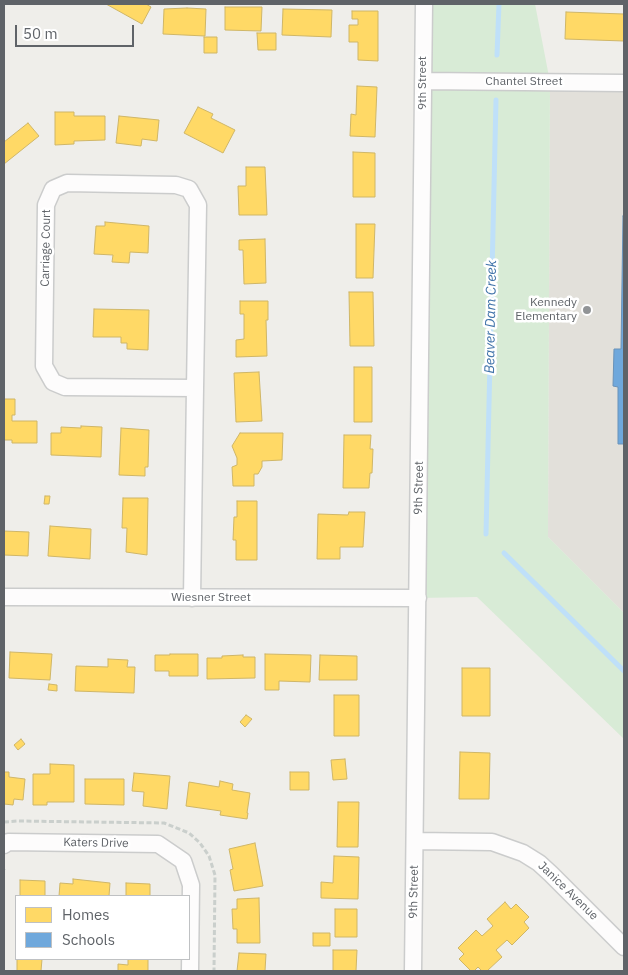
<!DOCTYPE html>
<style>
body{margin:0}
#map{position:relative;width:628px;height:975px;overflow:hidden;background:#efeeea;font-family:"IBM Plex Sans",sans-serif}
canvas{display:block}
.frame{position:absolute;inset:0;border:5px solid #5f6368;pointer-events:none}
.legend{position:absolute;left:15px;top:895px;width:175px;height:65px;box-sizing:border-box;background:#fff;border:1px solid #bfc1c3;margin:0;padding:6px 9px;list-style:none;font-size:15px;color:#5f6368}
.legend li{display:flex;align-items:center;gap:10px;height:25px}
.legend b{width:25px;border:1px solid #bfc1c3}
.scale{position:absolute;left:15px;top:25px;width:119px;height:22px;box-sizing:border-box;border:2px solid #5f6368;border-top:0;padding-left:6px;font-size:15px;line-height:18px;white-space:nowrap;color:#5f6368;-webkit-text-stroke:4px #fff;paint-order:stroke}
</style>
<div id="map">
<canvas width="628" height="975"></canvas>
<div class="frame"></div>
<ul class="legend">
<li><b style="height:14px;background:#ffd966"></b>Homes</li>
<li><b style="height:14px;background:#6fa8dc"></b>Schools</li>
</ul>
<div class="scale">50 m</div>
</div>
<script>
const c = document.querySelector('canvas').getContext('2d');
c.lineJoin = 'round';
function paint(path, color) { c.fillStyle = color; c.fill(path, 'evenodd'); }
const poly = rows => new Path2D(rows.map(r => 'M' + r).join(''));
function trace(path, color, width, dash) { c.strokeStyle = color; c.lineWidth = width; c.lineCap = dash ? 'butt' : 'round'; c.setLineDash(dash || []); c.stroke(path); }
function label(font, color, halo, rows, align = 'center') {
  c.font = font + ' "IBM Plex Sans",sans-serif'; c.lineWidth = 5; c.setLineDash([]); c.textBaseline = 'middle'; c.strokeStyle = halo; c.fillStyle = color; for (const [text, x, y, turn = 0] of rows) {
    c.save(); c.translate(x, y); c.rotate((+turn || 0) * Math.PI / 180); c.textAlign = isNaN(turn) ? turn : align; if (halo) c.strokeText(text, 0, 0); c.fillText(text, 0, 0); c.restore();
  }
}
paint(poly([
 [550,82,624,83,624,613,548,537]
]), '#e2e0da');
paint(poly([
 [424,4,535,4,550,82,548,537,624,613,624,739,477,597,418,598]
]), '#d8ebd6');
const homes = poly([
 [106,4,146,4,151,7,142,24,106,4],
 [225,7,262,7,261,31,225,30,225,7],
 [187,8,206,9,205,36,163,34,164,9,187,8],
 [283,9,332,10,331,37,282,35,283,9],
 [352,11,378,11,378,61,358,60,358,42,349,42,349,25,358,25,358,19,352,19,352,11],
 [566,12,624,14,624,41,565,39,566,12],
 [257,33,276,33,276,50,258,50,257,33],
 [204,37,217,37,217,53,204,53,204,37],
 [357,86,377,87,375,137,350,136,351,114,356,115,357,86],
 [198,107,213,114,211,118,235,130,223,153,184,133,198,107],
 [55,112,74,112,74,116,105,116,105,140,74,141,74,144,55,145,55,112],
 [119,116,159,120,157,141,142,139,141,146,116,143,119,116],
 [28,123,39,136,4,164,4,142,28,123],
 [353,152,375,153,375,197,353,197,353,152],
 [246,167,265,167,267,215,239,215,238,186,246,186,246,167],
 [105,222,149,226,148,253,130,252,129,263,112,262,113,255,94,254,96,226,105,226,105,222],
 [356,224,375,224,373,278,356,278,356,224],
 [265,239,266,283,244,284,243,250,239,250,239,240,265,239],
 [349,292,373,292,374,346,350,346,349,292],
 [240,301,268,301,268,320,266,320,267,356,236,357,236,340,244,339,244,314,240,314,240,301],
 [94,309,149,310,148,350,127,349,127,343,121,343,121,337,93,337,94,309],
 [354,367,372,367,372,422,354,422,354,367],
 [259,372,262,421,236,422,234,373,259,372],
 [4,399,15,399,15,415,12,415,12,421,37,421,37,443,12,443,12,440,4,440,4,399],
 [81,426,102,427,101,457,51,455,51,433,61,433,61,427,81,428,81,426],
 [121,428,149,430,148,467,145,467,145,476,119,475,121,428],
 [240,433,283,433,282,460,262,461,262,467,258,474,254,474,254,486,233,486,232,467,237,465,237,458,232,446,240,433],
 [344,435,371,435,370,449,373,449,372,473,370,473,369,488,343,488,344,435],
 [45,496,50,496,49,504,44,504,45,496],
 [123,498,148,498,147,555,126,552,127,528,122,528,123,498],
 [237,501,257,501,257,560,236,560,236,540,233,540,234,517,237,517,237,501],
 [349,512,365,512,363,547,340,547,340,559,317,559,318,514,348,515,349,512],
 [4,520,4,531,29,532,28,556,4,555,4,520],
 [50,526,91,529,90,559,48,556,50,526],
 [10,652,52,654,50,680,9,678,10,652],
 [170,654,198,654,198,676,169,676,169,671,155,671,155,655,170,655,170,654],
 [265,654,311,655,310,682,279,681,279,690,265,690,265,654],
 [243,655,243,657,255,657,255,678,207,679,207,658,222,658,222,656,243,655],
 [320,655,357,656,357,680,319,680,320,655],
 [108,659,128,660,127,667,135,667,134,693,75,691,76,666,108,667,108,659],
 [462,668,490,668,490,716,462,716,462,668],
 [49,684,57,685,57,691,48,690,49,684],
 [334,695,359,695,359,736,334,736,334,695],
 [246,715,252,719,245,727,240,722,246,715],
 [21,739,25,744,18,750,14,745,21,739],
 [460,752,490,753,489,799,459,799,460,752],
 [345,759,347,779,333,780,331,760,345,759],
 [50,764,74,765,74,802,47,802,47,805,33,805,33,774,50,774,50,764],
 [4,772,9,772,9,777,25,779,23,800,14,799,13,805,4,804,4,772],
 [290,772,309,772,309,790,290,790,290,772],
 [134,773,170,776,167,809,143,806,144,792,132,791,134,773],
 [85,779,124,779,124,805,85,804,85,779],
 [220,781,233,784,232,790,250,793,247,813,248,813,247,819,220,815,221,811,186,806,189,782,219,787,220,781],
 [338,802,359,802,358,847,337,847,338,802],
 [255,843,263,886,234,891,230,870,233,869,229,849,255,843],
 [334,856,359,857,358,899,321,898,321,882,333,883,334,856],
 [73,879,110,883,109,896,59,896,60,883,73,884,73,879],
 [20,880,45,881,45,896,20,896,20,880],
 [126,883,150,884,150,896,126,896,126,883],
 [259,898,260,943,237,943,237,929,233,929,232,909,237,909,237,899,259,898],
 [505,902,511,909,516,904,529,917,524,922,529,928,512,945,507,940,496,950,502,957,487,971,482,971,478,967,474,971,471,971,459,959,464,954,458,948,476,930,482,936,493,926,487,919,505,902],
 [335,909,357,909,357,937,335,937,335,909],
 [313,933,330,933,330,946,313,946,313,933],
 [333,950,357,950,356,971,333,971,333,950],
 [239,953,266,954,265,971,237,971,239,953],
 [17,959,42,959,41,971,17,971,17,959],
 [128,959,148,959,148,971,118,971,118,964,128,965,128,959]
]);
paint(homes, '#ffd966');
trace(homes, '#cfb667', 1);
const schools = poly([
 [623,216,624,216,624,444,618,444,618,387,613,386,614,349,621,349,623,216]
]);
paint(schools, '#6fa8dc');
trace(schools, '#6a93b9', 1);
trace(poly([
 [497,55,499,4],
 [486,534,496,100],
 [504,553,624,671]
]), '#bfe0f9', 5);
const minor = poly([
 [423,81,624,83],
 [4,597,418,598],
 [192,598,195,388,198,205,189,189,176,185,67,183,53,189,46,205,44,366,53,382,65,387,195,388],
 [415,841,492,842,523,853,539,863,551,874,624,947],
 [4,845,8,842,158,844,183,861,191,885,190,971],
 [413,971,424,4]
]);
trace(minor, '#cbcccc', 19);
trace(poly([
 [4,822,18,821,164,823,189,833,200,843,209,856,215,875,214,971],
 [4,869,4,870]
]), '#cacfcc', 3, [5, 2.5]);
trace(minor, '#fdfcfc', 16);
for (const [x, y, r, color] of [
 [587,310,5,"#919496"]
]) { const dot = new Path2D(); dot.arc(x, y, r, 0, 2 * Math.PI); c.fillStyle = color; c.fill(dot); trace(dot, '#fff', 2); }
label('12px', '#5f6368', '#fff', [
 ["Chantel Street",524,82],
 ["9th Street",423,83,-90],
 ["Carriage Court",46,248,-89],
 ["9th Street",419,488,-89],
 ["Wiesner Street",211,598],
 ["Katers Drive",96,843,1],
 ["Janice Avenue",568,891,44],
 ["9th Street",414,892,-89]
]);
label('12px', '#5f6368', '#fff', [
 ["Kennedy",577,303],
 ["Elementary",577,317]
], 'right');
label('italic 14px', '#4174aa', '#fff', [
 ["Beaver Dam Creek",491,317,-89]
]);
</script>
